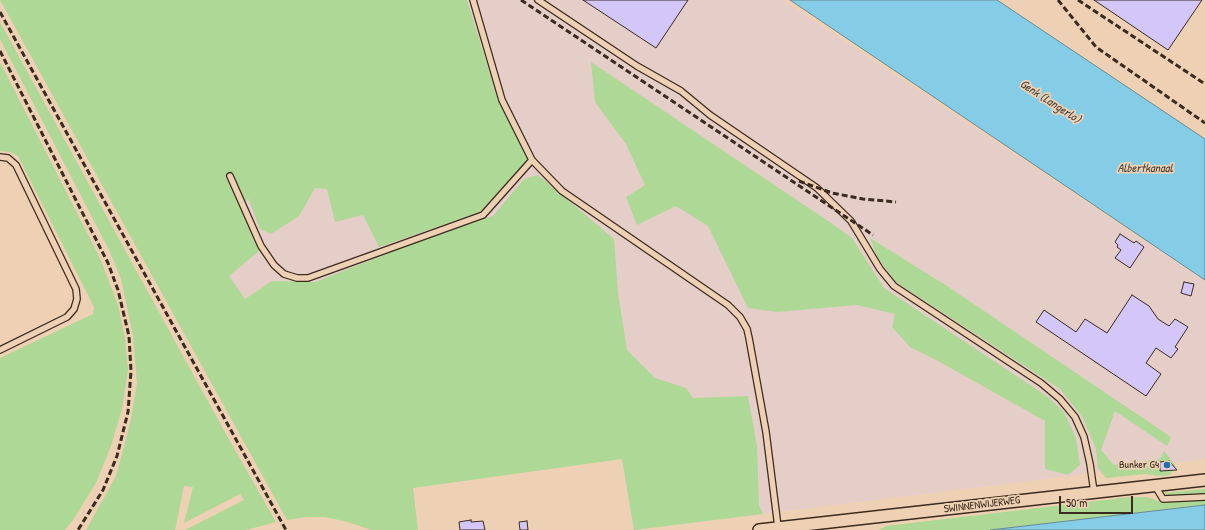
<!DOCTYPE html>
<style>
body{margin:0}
#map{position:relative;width:1205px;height:530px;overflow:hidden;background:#eed1b4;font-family:"Patrick Hand",sans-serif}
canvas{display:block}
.scale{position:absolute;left:1059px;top:496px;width:74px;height:18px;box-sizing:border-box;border:2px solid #3b2a1e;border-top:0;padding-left:5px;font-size:12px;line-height:14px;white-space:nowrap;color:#3b2a1e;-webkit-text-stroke:3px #eed1b4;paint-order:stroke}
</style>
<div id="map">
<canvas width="1205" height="530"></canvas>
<div class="scale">50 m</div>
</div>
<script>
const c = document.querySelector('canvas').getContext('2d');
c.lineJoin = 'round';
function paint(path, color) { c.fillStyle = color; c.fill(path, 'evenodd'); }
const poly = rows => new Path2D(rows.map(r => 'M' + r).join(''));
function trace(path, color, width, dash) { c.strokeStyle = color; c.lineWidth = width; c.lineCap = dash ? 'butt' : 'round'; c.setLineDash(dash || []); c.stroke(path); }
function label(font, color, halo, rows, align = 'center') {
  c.font = font + ' "Patrick Hand",sans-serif'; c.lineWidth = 3.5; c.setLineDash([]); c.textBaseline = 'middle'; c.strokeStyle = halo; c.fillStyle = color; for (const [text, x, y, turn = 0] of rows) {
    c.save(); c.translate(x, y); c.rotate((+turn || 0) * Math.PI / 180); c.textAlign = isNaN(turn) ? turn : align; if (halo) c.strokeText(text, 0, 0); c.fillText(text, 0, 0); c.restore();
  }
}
paint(poly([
 [67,0,783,0,1205,281,1205,459,634,530,622,459,337,305,272,282,245,299,229,276]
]), '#e6cec8');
paint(poly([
 [0,0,467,0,498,100,528,160,480,212,379,247,363,215,335,222,327,189,315,188,299,216,271,234,260,229,248,198,242,212,259,251,229,276,245,299,272,281,315,282,437,234,493,216,524,179,538,175,614,239,618,293,627,350,655,378,686,388,693,398,748,396,757,446,759,505,763,514,634,530,622,459,413,488,418,530,372,530,344,521,325,517,307,517,287,520],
 [0,22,227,436,276,522,246,530,185,530,244,500,240,494,184,523,193,487,184,486,175,530,86,530,116,476,130,424,137,383,133,336,121,279,109,250,0,39],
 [0,62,100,258,118,305,125,338,128,370,122,409,111,446,96,483,73,520,65,530,0,530,0,358,93,314,94,307,18,156,10,152,0,151],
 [591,62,834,225,852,238,884,288,1048,397,1064,412,1076,438,1080,465,1068,475,1045,469,1045,421,938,361,910,347,892,327,895,314,857,305,777,312,748,308,708,226,676,206,637,225,626,197,645,185,626,144,595,102],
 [870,238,947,286,1168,435,1171,438,1167,446,1115,411,1101,450,1114,465,1160,459,1164,451,1175,465,1175,467,1170,475,1160,476,1145,474,1106,478,1098,468,1096,449,1083,418,1060,389,896,282,878,258],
 [1205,489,1205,495,1173,497,1163,493],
 [1130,497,1147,497,1159,501,1205,499,1205,505,990,530,879,530,886,526]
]), '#add895');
const water = poly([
 [790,0,997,0,1205,139,1205,280,790,0],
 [1205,505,1205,530,990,530,1205,505]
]);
paint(water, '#85cce6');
trace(water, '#678b96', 1);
const building = poly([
 [583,0,688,0,656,48,583,0],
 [1094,0,1202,0,1168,50,1094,0],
 [1120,234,1134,243,1136,241,1144,247,1130,268,1115,258,1121,250,1117,247,1118,245,1115,242,1120,234],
 [1184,282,1194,284,1191,296,1181,293,1184,282],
 [1132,295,1149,306,1158,319,1169,326,1175,319,1188,327,1175,347,1178,349,1171,358,1156,348,1146,363,1161,374,1146,396,1036,322,1044,310,1076,332,1085,319,1107,333,1132,295],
 [1169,461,1177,470,1160,471,1160,462,1169,461],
 [471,520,471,522,483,521,485,530,460,530,459,522,471,520],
 [527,521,528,530,520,530,519,522,527,521]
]);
paint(building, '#d3c6f8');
trace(building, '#3b2a1e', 1);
const lane = poly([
 [473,0,502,100,532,160,562,191,728,305,740,317,747,329,749,338,766,432,778,527],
 [538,0,637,66,681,91,710,115,817,188,851,221,880,269,894,286,1041,383,1060,399,1075,417,1084,437,1090,464,1094,492],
 [0,157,8,158,16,165,76,289,77,299,74,309,67,317,0,350],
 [230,176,261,246,274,265,284,274,297,278,308,278,483,215,532,160],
 [1155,486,1163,499,1205,497]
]);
const street = poly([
 [759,530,1205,480]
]);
trace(lane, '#3b2a1e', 8);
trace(street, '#3b2a1e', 14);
trace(lane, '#eed1b4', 5.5);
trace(street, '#eed1b4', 11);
trace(poly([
 [521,0,873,235],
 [1058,0,1096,47,1205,123],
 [1078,0,1205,84],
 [0,12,286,530],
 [0,51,108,263,118,290,129,336,131,371,128,412,117,456,103,490,78,530],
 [799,181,832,193,863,199,896,202]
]), '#3b2a1e', 3, [6, 3]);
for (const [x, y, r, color] of [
 [1167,465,4,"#1f6fb2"]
]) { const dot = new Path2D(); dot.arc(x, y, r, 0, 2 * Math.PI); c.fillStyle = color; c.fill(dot); trace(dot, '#eed1b4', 1.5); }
label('11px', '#3b2a1e', '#eed1b4', [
 ["Bunker G4",1159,465]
], 'right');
label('11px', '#3b2a1e', '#eed1b4', [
 ["SWINNENWIJERWEG",982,505,-7]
]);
label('italic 12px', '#46423c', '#eed1b4', [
 ["Genk (Langerlo)",1050,102,33],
 ["Albertkanaal",1145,169]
]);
</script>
